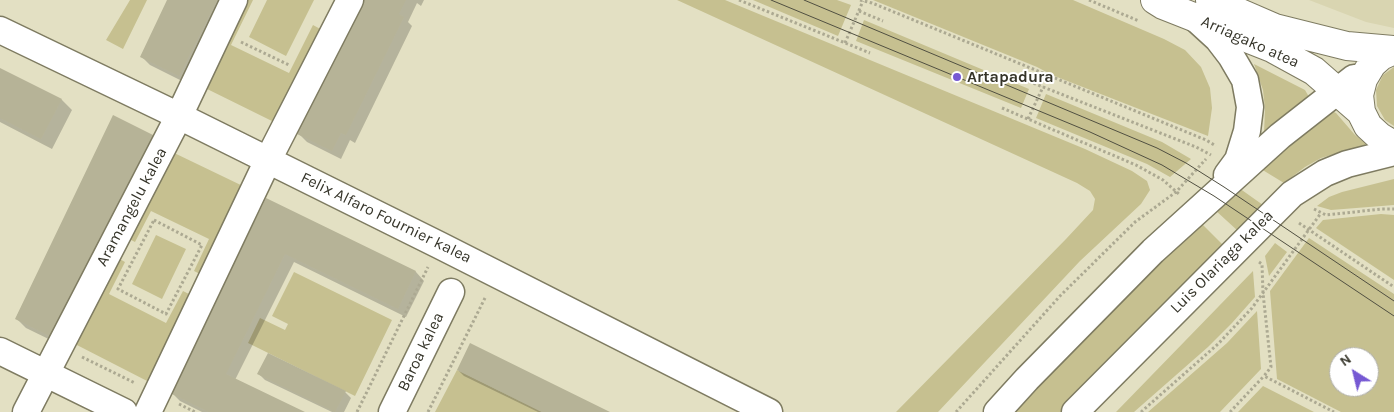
<!DOCTYPE html>
<style>
body{margin:0}
#map{position:relative;width:1394px;height:412px;overflow:hidden;background:#e3e0c3;font-family:Karla,sans-serif}
canvas{display:block}
.north{position:absolute;left:1329px;top:347px;width:50px;height:50px;box-sizing:border-box;background:#fff;border:1px solid #aeaea9;border-radius:50%;rotate:324deg;font-size:14px;font-weight:700;line-height:20px;text-align:center;color:#353429}
.north::after{content:'';display:block;margin:auto;width:18px;height:22px;background:#7659d3;clip-path:polygon(50% 0,100% 100%,50% 72%,0 100%)}
</style>
<div id="map">
<canvas width="1394" height="412"></canvas>
<div class="north">N</div>
</div>
<script>
const c = document.querySelector('canvas').getContext('2d');
c.lineJoin = 'round';
function paint(path, color) { c.fillStyle = color; c.fill(path, 'evenodd'); }
const poly = rows => new Path2D(rows.map(r => 'M' + r).join(''));
function trace(path, color, width, dash) { c.strokeStyle = color; c.lineWidth = width; c.lineCap = dash ? 'butt' : 'round'; c.setLineDash(dash || []); c.stroke(path); }
function label(font, color, halo, rows, align = 'center') {
  c.font = font + ' Karla,sans-serif'; c.lineWidth = 4; c.setLineDash([]); c.textBaseline = 'middle'; c.strokeStyle = halo; c.fillStyle = color; for (const [text, x, y, turn = 0] of rows) {
    c.save(); c.translate(x, y); c.rotate((+turn || 0) * Math.PI / 180); c.textAlign = isNaN(turn) ? turn : align; if (halo) c.strokeText(text, 0, 0); c.fillText(text, 0, 0); c.restore();
  }
}
paint(poly([
 [1309,0,1394,0,1394,28,1366,22]
]), '#d9d5b1');
paint(poly([
 [130,0,147,0,123,49,106,40],
 [242,0,253,0,231,45,289,73,313,25,324,31,278,124,199,85],
 [267,0,314,0,286,56,249,37],
 [677,0,725,0,1085,149,1132,171,1147,181,1150,190,1141,204,1080,261,938,412,896,412,1066,239,1093,210,1095,199,1090,191,1077,183],
 [753,0,837,0,851,5,838,36],
 [873,0,1073,0,1164,39,1185,50,1201,67,1210,88,1212,108,1208,136,1052,75,1037,67],
 [864,20,1029,89,1021,108,856,41],
 [1254,64,1305,90,1309,97,1264,133,1265,109,1263,90],
 [1394,67,1394,126,1385,120,1377,106,1376,90,1383,75],
 [1046,94,1162,142,1191,159,1170,177,1147,164,1036,118],
 [1330,110,1336,113,1355,135,1365,143,1365,145,1321,158,1305,167,1284,183,1261,169],
 [168,150,247,188,204,276,194,271,209,239,151,211,135,242,125,237],
 [1394,179,1394,205,1331,210,1317,206,1329,197,1342,192],
 [1239,188,1263,205,1238,231,1215,210],
 [1381,214,1394,215,1394,280,1316,228,1323,220],
 [1201,223,1224,246,1062,412,1013,412,1118,303],
 [156,235,186,249,162,299,132,284],
 [1309,238,1394,294,1394,412,1341,412,1277,379,1270,291],
 [1339,357,1369,357,1369,387,1339,387],
 [1275,243,1287,252,1269,276,1265,256],
 [116,257,125,262,109,294,166,323,183,291,195,297,151,383,73,343],
 [1253,271,1255,297,1232,323,1208,347,1134,412,1116,412],
 [294,272,392,320,355,396,248,343,260,318,285,330,288,324,272,316],
 [1257,311,1261,369,1220,412,1148,412,1227,343],
 [457,370,542,412,435,412],
 [1263,386,1314,412,1238,412]
]), '#c6c090');
paint(poly([
 [169,0,229,0,188,84,150,65,141,56],
 [365,0,424,0,421,6,417,3,408,22,412,26,355,143,350,140,341,159,307,142,299,134],
 [0,70,62,100,72,110,52,149,0,122],
 [114,117,67,348,26,328,16,318],
 [267,200,416,272,424,281,406,317,294,262,235,380,302,412,202,412,180,401,172,393],
 [458,370,607,412,538,412,464,376],
 [259,374,345,392,351,398,344,412,332,412,265,380]
]), '#0003');
paint(poly([
 [167,0,217,0,179,76,140,57],
 [363,0,406,0,399,14,404,17,346,135,341,133,332,151,297,134],
 [0,68,62,99,41,139,0,118],
 [113,115,155,136,56,339,15,319],
 [266,198,416,271,398,309,285,254,226,374,305,412,209,412,170,393],
 [470,343,545,380,610,412,542,412,532,407,457,370],
 [268,353,346,391,335,412,257,374]
]), '#b6b397');
const minor = poly([
 [1195,18,1218,39,1231,56,1245,80,1250,107,1247,131,1238,160,1227,175],
 [0,30,179,116,439,245,769,412],
 [0,351,124,412],
 [26,412,179,116,234,0],
 [148,412,268,160,350,0],
 [392,412,451,292],
 [997,412,1027,379,1153,251,1280,136,1354,78],
 [1075,412,1292,194,1325,173,1347,164,1394,152]
]);
const major = poly([
 [1155,0,1163,5,1272,48,1314,71,1361,112],
 [1210,0,1275,28,1347,46,1393,50],
 [1394,50,1381,56,1372,64,1363,79,1359,95,1361,112,1368,126,1380,137,1394,145]
]);
trace(minor, '#7e7b61', 29);
trace(major, '#7e7b61', 30);
trace(poly([
 [739,0,870,53],
 [860,0,872,3,1206,140,1216,146],
 [1089,0,1139,21],
 [859,11,883,21],
 [241,42,289,65],
 [845,43,863,1],
 [1015,76,1196,147,1211,155],
 [1002,108,1136,165,1163,180,1180,195],
 [1028,119,1043,87],
 [1314,209,1326,215,1382,209,1394,209],
 [154,220,202,245,166,314,118,289,154,220],
 [1299,223,1394,287],
 [1259,262,1262,264,1263,293,1271,367,1264,376,1334,412],
 [82,357,135,383],
 [179,404,195,412],
 [357,412,428,267],
 [428,412,486,296],
 [956,412,1060,296,1135,222,1176,192,1206,159],
 [1141,412,1218,344,1252,308,1321,213],
 [1230,412,1264,376]
]), '#aca992', 3, [2.5, 2.5]);
trace(minor, '#fff', 26);
trace(major, '#fff', 28);
trace(poly([
 [771,0,1090,132,1162,165,1214,196,1394,316],
 [804,0,1157,148,1186,163,1224,187,1394,301]
]), '#504f41', 1);
for (const [x, y, r, color] of [
 [957,77,5,"#7659d3"]
]) { const dot = new Path2D(); dot.arc(x, y, r, 0, 2 * Math.PI); c.fillStyle = color; c.fill(dot); trace(dot, '#fff', 2); }
label('16px', '#353429', '#fff', [
 ["Arriagako atea",1250,42,24],
 ["Aramangelu kalea",132,207,-62],
 ["Felix Alfaro Fournier kalea",386,218,26],
 ["Luis Olariaga kalea",1222,262,-45],
 ["Baroa kalea",421,352,-64]
]);
label('bold 16px', '#353429', '#fff', [
 ["Artapadura",967,77]
], 'left');
</script>
